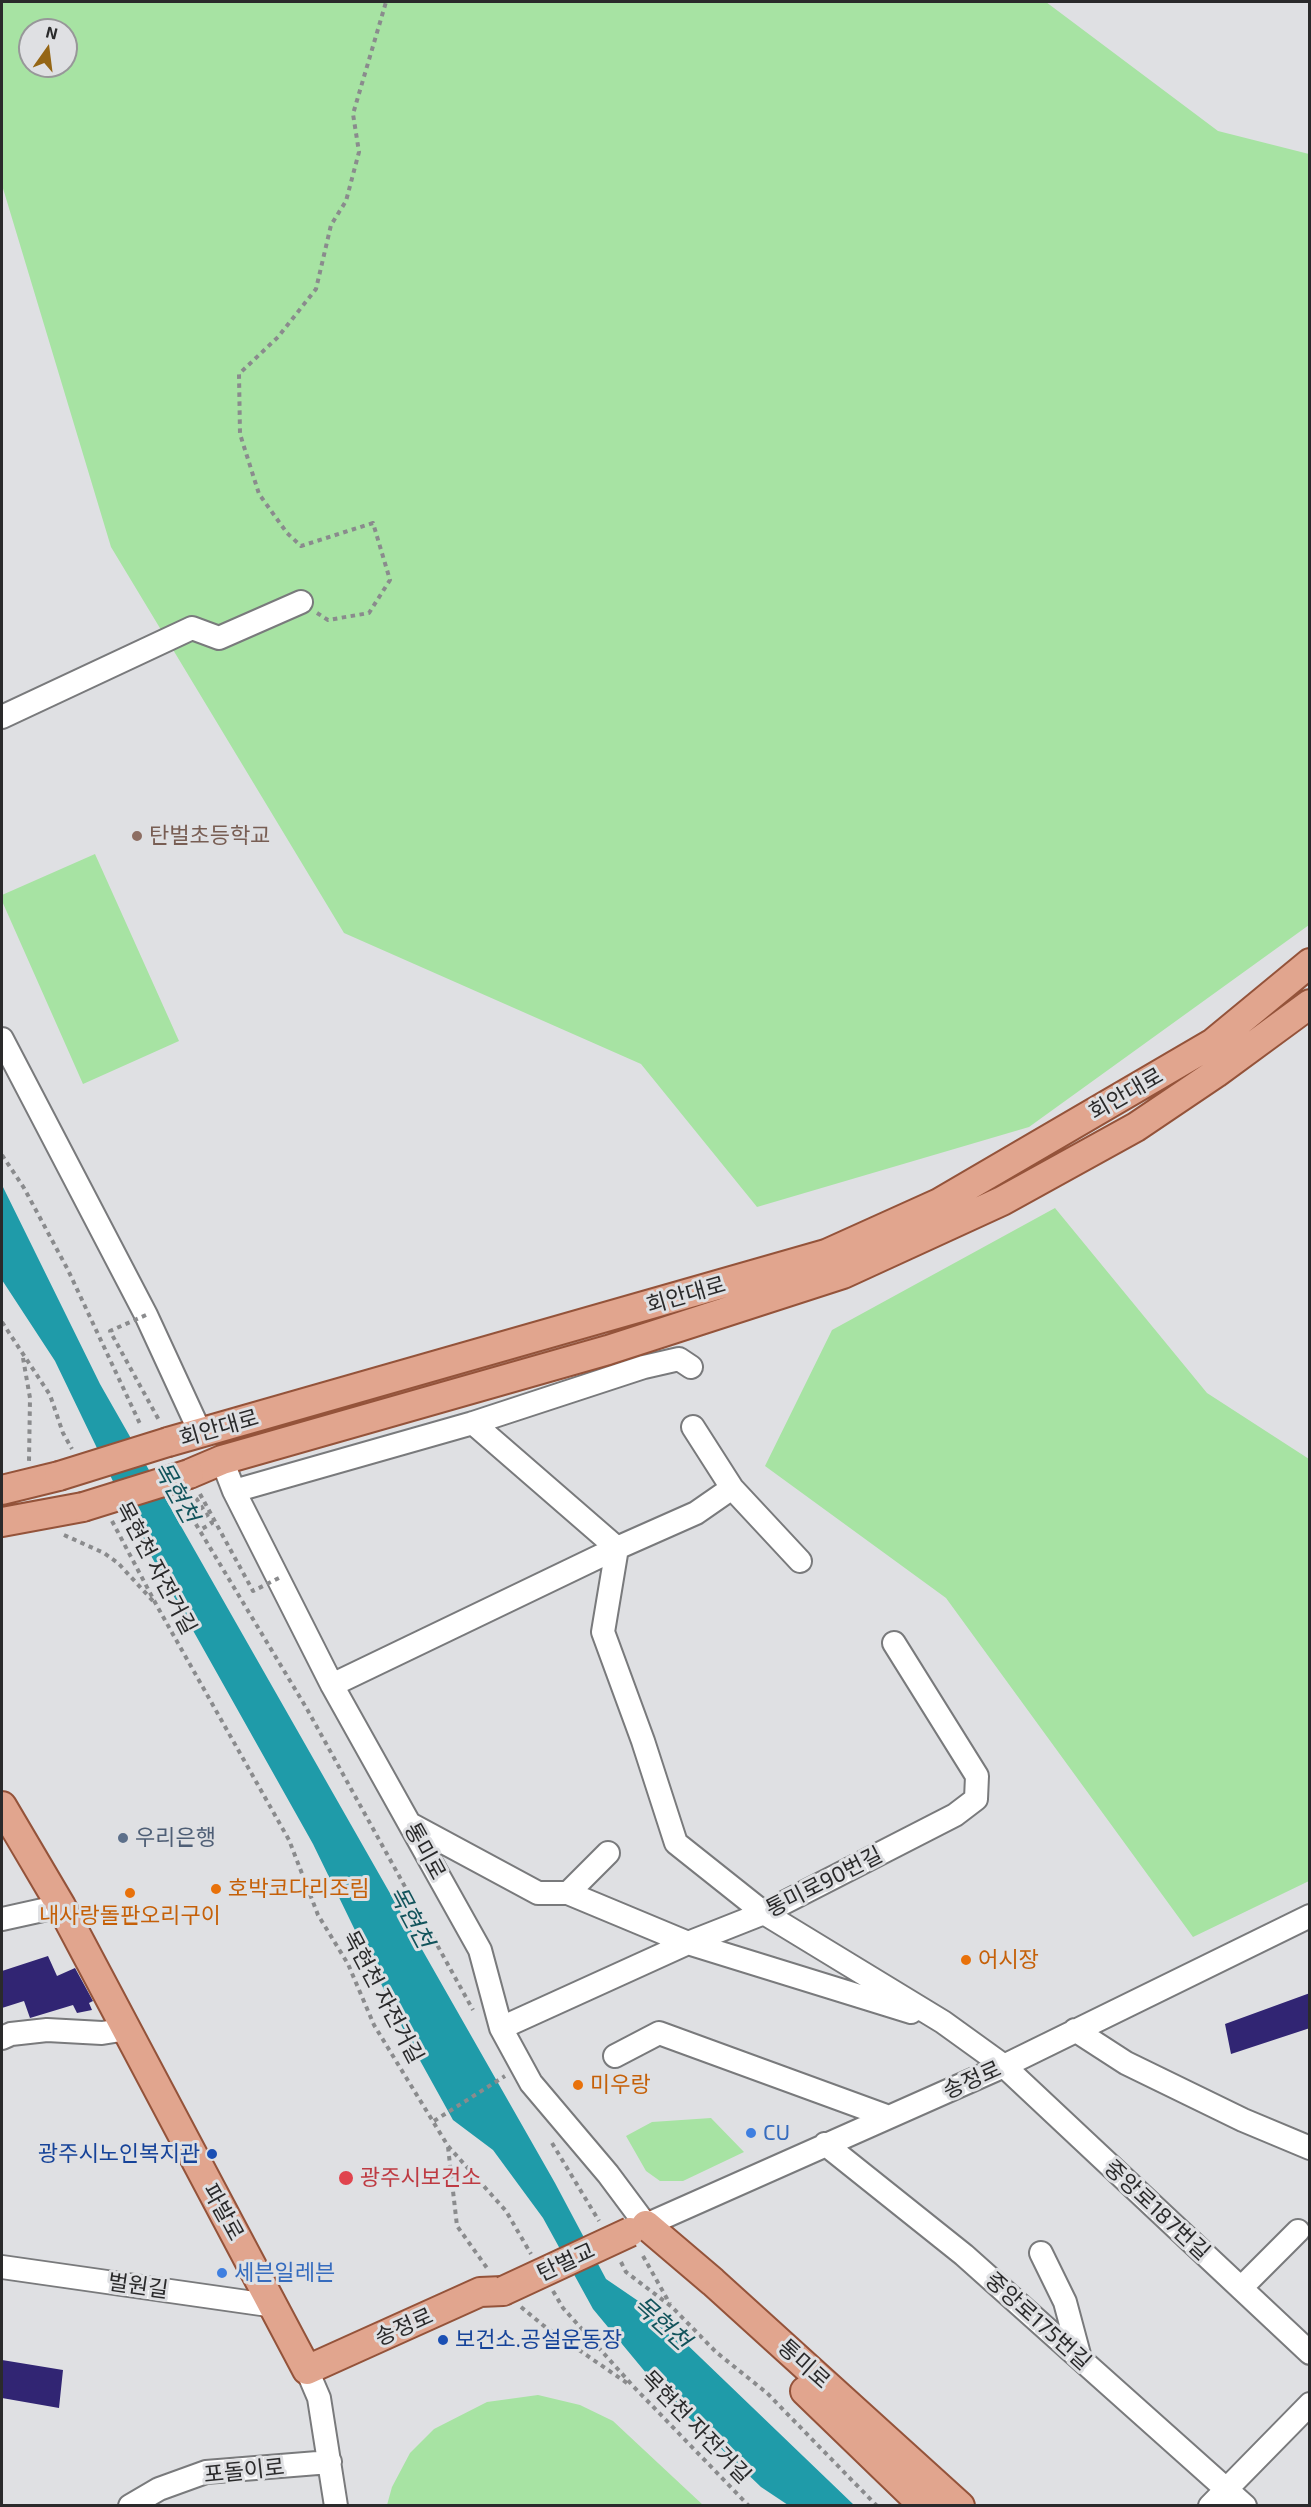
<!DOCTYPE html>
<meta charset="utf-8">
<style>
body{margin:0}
#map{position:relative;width:1311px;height:2507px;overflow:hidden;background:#dfe0e3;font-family:"Exo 2",sans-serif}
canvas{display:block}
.frame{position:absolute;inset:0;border:3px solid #2a2a2b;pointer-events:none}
.north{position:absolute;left:18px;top:18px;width:60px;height:60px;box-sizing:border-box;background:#dfe0e3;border:2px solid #979799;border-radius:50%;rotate:14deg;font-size:16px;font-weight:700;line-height:24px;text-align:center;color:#2a2a2b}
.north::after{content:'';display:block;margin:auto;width:21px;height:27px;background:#956615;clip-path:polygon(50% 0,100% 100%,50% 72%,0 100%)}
</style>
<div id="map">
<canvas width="1311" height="2507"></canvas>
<div class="frame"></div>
<div class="north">N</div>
</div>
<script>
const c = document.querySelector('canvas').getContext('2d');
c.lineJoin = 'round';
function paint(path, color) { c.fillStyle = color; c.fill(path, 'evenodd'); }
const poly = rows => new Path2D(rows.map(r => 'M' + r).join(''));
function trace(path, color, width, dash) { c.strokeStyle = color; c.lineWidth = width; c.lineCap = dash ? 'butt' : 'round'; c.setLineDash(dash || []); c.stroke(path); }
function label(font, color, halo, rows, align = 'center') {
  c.font = font + ' "Exo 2","Noto Sans KR",sans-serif'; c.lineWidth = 6; c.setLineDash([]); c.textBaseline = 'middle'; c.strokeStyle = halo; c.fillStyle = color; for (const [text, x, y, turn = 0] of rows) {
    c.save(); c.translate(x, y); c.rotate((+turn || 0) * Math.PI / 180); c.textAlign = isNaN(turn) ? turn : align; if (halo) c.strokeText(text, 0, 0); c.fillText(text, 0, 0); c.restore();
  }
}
paint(poly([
 [2,2,1046,2,1218,131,1309,154,1309,925,1029,1127,757,1207,641,1064,344,933,111,547,2,185],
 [30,30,66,30,66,66,30,66],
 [95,854,179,1041,83,1084,2,901,2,895],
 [1055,1208,1207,1393,1309,1459,1309,1881,1193,1937,946,1598,765,1466,832,1330],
 [711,2118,744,2152,683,2181,660,2181,646,2171,626,2136,652,2122],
 [538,2395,580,2405,613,2421,703,2505,387,2505,392,2487,410,2453,434,2429,487,2402]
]), '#a7e3a3');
paint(poly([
 [2,1185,100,1384,555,2183,606,2279,650,2309,854,2505,788,2505,761,2487,661,2391,593,2309,543,2218,493,2150,453,2120,407,2037,313,1844,136,1529,55,1361,2,1280]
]), '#1f9ba9');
paint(poly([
 [48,1956,57,1976,75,1968,93,2001,89,2003,92,2010,77,2013,73,2005,30,2018,24,2001,2,2008,2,1971],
 [1310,1993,1310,2028,1231,2054,1225,2024],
 [2,2360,63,2370,59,2408,2,2398]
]), '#312573');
const minor = poly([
 [2,717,192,628,219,638,301,602],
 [2,1039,146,1315,200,1432],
 [473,1423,617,1548,603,1632,643,1741,676,1843,764,1913,943,2022,1004,2066,1310,2353],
 [693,1427,732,1488,800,1561],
 [222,1460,234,1491,332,1685,480,1950,501,2028,531,2083,608,2174,646,2225,1004,2066,1310,1916],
 [234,1491,473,1423,644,1367,679,1359,691,1367],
 [332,1685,617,1548,696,1513,732,1488],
 [410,1824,538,1893,568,1893,688,1943,911,2012],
 [568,1893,608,1853],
 [2,1919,61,1906],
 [501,2028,688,1943,764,1913,955,1815,976,1799,977,1776,894,1643],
 [1075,2030,1126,2063,1243,2120,1310,2148],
 [2,2038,11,2034,47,2030,102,2033,127,2029],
 [615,2056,659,2033,889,2117],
 [825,2144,964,2255,1245,2506],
 [1041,2253,1065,2302,1080,2358],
 [2,2267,275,2306],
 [1241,2288,1298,2231],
 [307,2370,319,2398,336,2506],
 [130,2506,159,2489,206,2472,330,2462],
 [1210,2506,1310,2404]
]);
const major = poly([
 [168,1442,826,1254,939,1203,1213,1043,1310,963],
 [189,1474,222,1460,608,1350,843,1274,1002,1201,1136,1127,1216,1073,1310,1004],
 [2,1490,59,1476],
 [2,1522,83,1507],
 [2,1806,61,1906,307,2370,480,2292,503,2291],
 [646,2225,713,2282,960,2506],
 [805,2391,924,2506]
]);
trace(minor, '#797a7c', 26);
trace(major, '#94533a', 32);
trace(poly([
 [317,613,328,620,369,613,390,580,373,523,301,546,287,533,259,494,240,434,239,374,278,337,316,289,331,225,346,201,359,152,353,114,386,2],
 [2,1155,24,1188,68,1270,141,1426],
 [2,1322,50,1395,63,1433,72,1449],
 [23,1358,30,1398,29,1461],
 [196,1498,212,1523,200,1530],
 [182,1501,307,1709,473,2010],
 [112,1521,157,1606,289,1840,318,1915,348,1964,374,2025,448,2146,506,2211,531,2254],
 [64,1535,104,1553,118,1563,153,1601],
 [434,2121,505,2076],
 [552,2143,599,2221],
 [448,2147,457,2226,487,2268],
 [643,2256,670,2304],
 [621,2262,626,2272,672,2307,716,2352,767,2393,877,2506],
 [553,2291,563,2308,633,2386,749,2506],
 [521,2307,544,2326,627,2383]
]), '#8a8b8d', 4, [4.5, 4.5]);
trace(minor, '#fff', 22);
trace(major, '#e1a58e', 28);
const majorBridge = poly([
 [59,1476,168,1442],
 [83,1507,189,1474],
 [503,2291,630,2232]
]);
trace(majorBridge, '#94533a', 32, []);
trace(poly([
 [146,1315,110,1331,160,1422],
 [200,1494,253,1591,279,1578]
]), '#8a8b8d', 4, [4.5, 4.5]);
trace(majorBridge, '#e1a58e', 28);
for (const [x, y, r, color] of [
 [137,836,6,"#8d6e63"],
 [123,1838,6,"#5c6f8a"],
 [216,1889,6,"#e8710a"],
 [130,1893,6,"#e8710a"],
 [966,1960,6,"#e8710a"],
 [578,2085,6,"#e8710a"],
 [751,2133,6,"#3f7fe0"],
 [212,2154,6,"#1a4fb4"],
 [346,2178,8,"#e0444e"],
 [222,2273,6,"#3f7fe0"],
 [443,2340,6,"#1a4fb4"]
]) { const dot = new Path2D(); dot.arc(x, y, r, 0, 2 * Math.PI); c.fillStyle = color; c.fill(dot); trace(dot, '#dfe0e3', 2); }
label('22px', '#785e54', '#dfe0e3', [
 ["탄벌초등학교",149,836]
], 'left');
label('22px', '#2a2a2b', '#dfe0e3', [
 ["회안대로",1126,1094,-30],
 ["회안대로",686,1295,-16],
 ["회안대로",219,1428,-16],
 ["목현천 자전거길",156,1568,62],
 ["통미로",425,1851,61],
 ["통미로90번길",824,1882,-27],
 ["목현천 자전거길",383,1997,62],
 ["송정로",972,2080,-24],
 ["중앙로187번길",1157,2210,43],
 ["파발로",223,2212,61],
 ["탄벌교",566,2262,-25],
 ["벌원길",138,2286,8],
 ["중앙로175번길",1038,2321,42],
 ["송정로",404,2327,-24],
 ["통미로",804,2364,42],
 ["목현천 자전거길",696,2427,46],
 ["포돌이로",244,2471,-6]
]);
label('22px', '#4e5e75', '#dfe0e3', [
 ["우리은행",135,1838]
], 'left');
label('22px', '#c56008', '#dfe0e3', [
 ["호박코다리조림",228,1889],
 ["내사랑돌판오리구이",130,1916,"center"],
 ["어시장",978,1960],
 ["미우랑",590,2085]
], 'left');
label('22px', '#366cbe', '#dfe0e3', [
 ["CU",763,2133],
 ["세븐일레븐",234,2273]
], 'left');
label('22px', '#164399', '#dfe0e3', [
 ["광주시노인복지관",200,2154],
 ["보건소.공설운동장",455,2340,"left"]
], 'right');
label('22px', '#be3a42', '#dfe0e3', [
 ["광주시보건소",360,2178]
], 'left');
label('italic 24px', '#12535b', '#dfe0e3', [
 ["목현천",176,1492,61],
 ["목현천",411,1917,62],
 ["목현천",662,2323,42]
]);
</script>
